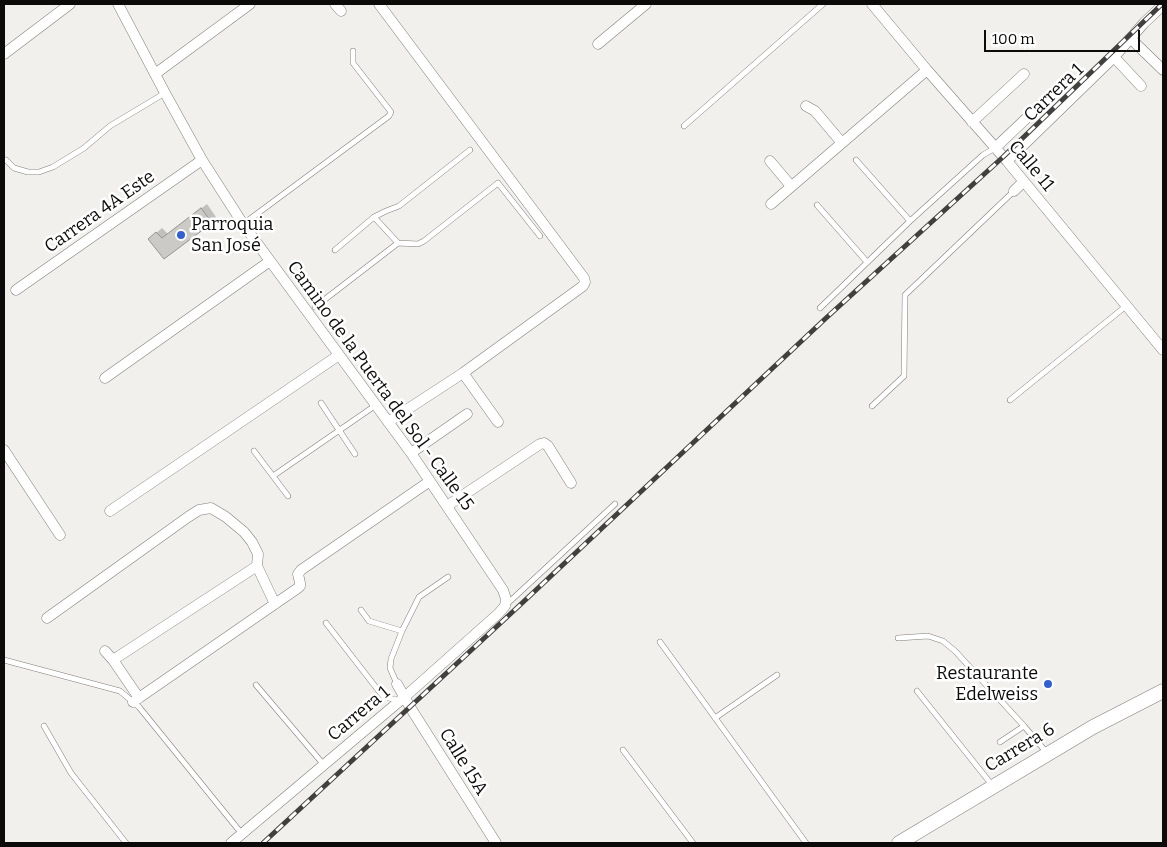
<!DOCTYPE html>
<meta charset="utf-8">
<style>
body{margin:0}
#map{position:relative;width:1167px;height:847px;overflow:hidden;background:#f2f0ec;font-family:Bitter,serif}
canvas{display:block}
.frame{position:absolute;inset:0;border:5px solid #0c0b0a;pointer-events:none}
.scale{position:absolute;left:984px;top:30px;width:156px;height:22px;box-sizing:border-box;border:2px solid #0c0b0a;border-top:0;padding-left:6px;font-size:15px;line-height:18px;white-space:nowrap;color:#0c0b0a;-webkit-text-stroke:4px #fff;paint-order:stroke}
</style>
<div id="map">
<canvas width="1167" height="847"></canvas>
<div class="frame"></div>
<div class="scale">100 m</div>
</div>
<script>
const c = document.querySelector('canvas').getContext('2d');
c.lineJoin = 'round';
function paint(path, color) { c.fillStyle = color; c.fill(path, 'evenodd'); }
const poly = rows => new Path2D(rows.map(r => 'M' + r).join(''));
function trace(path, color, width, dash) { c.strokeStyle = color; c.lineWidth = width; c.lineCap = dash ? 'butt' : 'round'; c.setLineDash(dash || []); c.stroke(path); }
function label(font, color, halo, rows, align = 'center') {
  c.font = font + ' Bitter,serif'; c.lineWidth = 5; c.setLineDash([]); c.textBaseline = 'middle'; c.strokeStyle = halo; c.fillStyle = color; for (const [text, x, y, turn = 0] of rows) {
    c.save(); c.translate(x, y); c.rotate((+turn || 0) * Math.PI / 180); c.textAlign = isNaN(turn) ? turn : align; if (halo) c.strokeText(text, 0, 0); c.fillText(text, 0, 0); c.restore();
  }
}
paint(poly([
 [207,204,216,217,211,222,164,257,155,234,162,228,168,234]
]), '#0003');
const building = poly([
 [201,208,212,223,164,259,148,239,156,232,162,238,201,208]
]);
paint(building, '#cccac6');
trace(building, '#959490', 1);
const service = poly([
 [684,126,823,4],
 [6,160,14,168,28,172,39,172,53,167,84,148,110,126,165,93],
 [856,160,910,221],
 [817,205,867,262],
 [374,217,398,243],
 [250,219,389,116,391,112,353,63,353,51],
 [335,250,374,217,386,211,399,206,470,150],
 [315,307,398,243,418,244,424,241,498,183,540,236],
 [820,308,910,221,983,155,995,148],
 [1010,400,1126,306],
 [321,403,355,454],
 [872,406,904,376,905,295,1014,191],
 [254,451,288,496],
 [273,476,376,405],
 [507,604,615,504],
 [361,610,369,621,402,631],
 [326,623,378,690,383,696,399,701],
 [898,638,928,636,943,641,955,651,1024,726],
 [660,642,806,843],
 [4,660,120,691,139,707,242,834],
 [397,684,390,668,391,659,402,631,419,597,448,577],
 [256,685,324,765],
 [917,691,992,785],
 [715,718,777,675],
 [44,726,71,773,126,843],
 [1000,742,1024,726,1047,753],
 [623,750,693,843]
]);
const minor = poly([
 [118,4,165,93,202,160,243,224,411,453,503,590,506,599,505,606,499,613,408,694,231,843],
 [335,4,341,11],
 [379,4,584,278,585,282,583,286,463,373,388,422],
 [872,4,927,70,1007,161,1163,350],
 [1131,39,1163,70],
 [598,44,646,4],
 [4,54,70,4],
 [1114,57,1141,86],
 [155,74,250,4],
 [806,106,815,111,842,143],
 [972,122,1024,74],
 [995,148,1055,91],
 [770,161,791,186],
 [1007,161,1114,57,1144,23,1163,5],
 [1014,191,1023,182],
 [771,204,927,70],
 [16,290,202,160],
 [463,373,498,422],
 [105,378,270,261],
 [4,450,60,535],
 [411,453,467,414],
 [447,506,540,444,544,443,548,446,571,483],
 [110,511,339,355],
 [47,618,188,517,199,510,211,508,226,517,244,532,252,542,258,554,257,566,275,604],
 [105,651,113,660,139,698],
 [113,660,257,566],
 [397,684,410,707,496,843],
 [133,702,298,588,300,586,300,583,298,574,301,570,430,481]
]);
const secondary = poly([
 [899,843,1093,727,1163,691]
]);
trace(service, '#7f7e7a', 6);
trace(minor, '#7f7e7a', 11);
trace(secondary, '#7f7e7a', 15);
trace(service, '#fff', 5);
trace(minor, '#fff', 10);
trace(secondary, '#fff', 14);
const rail = poly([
 [263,843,520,605,825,319,1003,157,1162,4]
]);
trace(rail, '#41403f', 5);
trace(rail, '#fff', 3, [9]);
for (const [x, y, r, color] of [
 [181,235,5,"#3360d0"],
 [1048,684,5,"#3360d0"]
]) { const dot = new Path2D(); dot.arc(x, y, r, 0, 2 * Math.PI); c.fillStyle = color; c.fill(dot); trace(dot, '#fff', 2); }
label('18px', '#0c0b0a', '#fff', [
 ["Carrera 1",1054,93,-44],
 ["Calle 11",1031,166,50],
 ["Carrera 4A Este",100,212,-35],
 ["Camino de la Puerta del Sol - Calle 15",380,386,54],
 ["Carrera 1",359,714,-40],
 ["Carrera 6",1020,748,-31],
 ["Calle 15A",463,762,58]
]);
label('18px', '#0c0b0a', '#fff', [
 ["Parroquia",191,225],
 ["San José",191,246],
 ["Restaurante",1038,674,"right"],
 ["Edelweiss",1038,695,"right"]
], 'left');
</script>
